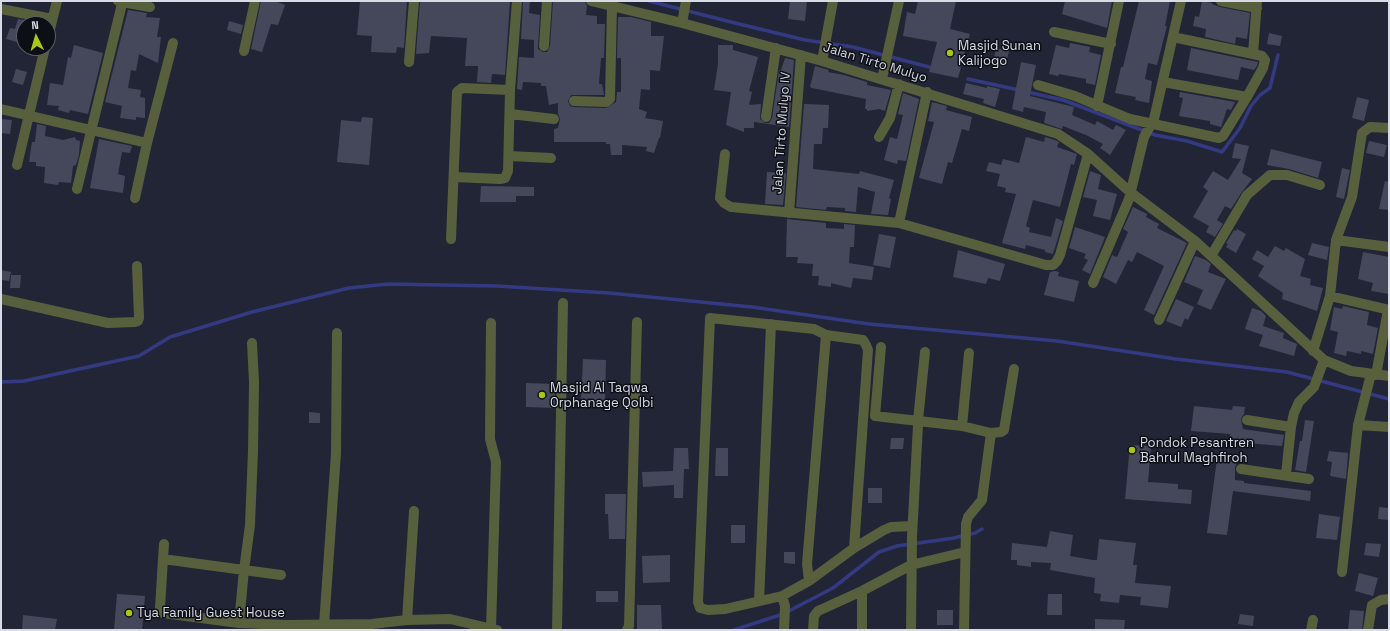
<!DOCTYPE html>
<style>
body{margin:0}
#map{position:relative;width:1390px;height:631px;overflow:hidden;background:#222535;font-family:"Space Grotesk",sans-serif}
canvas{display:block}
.frame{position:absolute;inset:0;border:2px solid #d8dae5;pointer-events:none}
.north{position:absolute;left:16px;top:16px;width:40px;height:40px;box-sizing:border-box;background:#0d0f16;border:1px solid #5e6069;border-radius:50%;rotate:355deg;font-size:11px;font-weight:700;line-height:16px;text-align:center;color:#d8dae5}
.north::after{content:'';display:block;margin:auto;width:14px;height:18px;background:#abc615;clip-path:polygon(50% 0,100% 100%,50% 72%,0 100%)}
</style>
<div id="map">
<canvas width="1390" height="631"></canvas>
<div class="frame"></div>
<div class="north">N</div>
</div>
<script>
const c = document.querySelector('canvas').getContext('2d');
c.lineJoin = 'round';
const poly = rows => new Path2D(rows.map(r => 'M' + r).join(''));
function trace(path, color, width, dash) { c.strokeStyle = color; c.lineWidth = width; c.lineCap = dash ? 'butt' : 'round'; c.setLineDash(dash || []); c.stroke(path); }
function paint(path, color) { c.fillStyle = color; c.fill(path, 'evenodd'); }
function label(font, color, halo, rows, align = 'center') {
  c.font = font + ' "Space Grotesk",sans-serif'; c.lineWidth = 3; c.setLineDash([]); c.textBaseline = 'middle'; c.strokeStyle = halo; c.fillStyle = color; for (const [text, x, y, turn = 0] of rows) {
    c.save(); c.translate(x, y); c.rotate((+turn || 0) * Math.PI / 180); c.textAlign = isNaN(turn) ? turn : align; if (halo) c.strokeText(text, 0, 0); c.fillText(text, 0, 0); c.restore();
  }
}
trace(poly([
 [649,1,735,23,805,40,853,47,929,67],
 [968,79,1019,90],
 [1027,92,1063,100,1155,135,1187,141,1222,152,1240,128,1251,106,1260,95,1270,88,1278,55],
 [1,382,24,381,139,356,170,337,252,312,349,288,388,284,497,286,609,293,752,307,869,324,1057,341,1176,359,1287,372,1389,399],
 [734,630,783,614,833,588,879,552,897,546,954,538,975,533,982,529]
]), '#343a82', 3.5);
paint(poly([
 [261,1,275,1,285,5,278,25,271,24,262,52,251,49],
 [360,1,407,1,404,48,397,47,396,53,371,52,372,36,357,35],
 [420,1,502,2,510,1,505,75,492,74,491,83,477,82,478,66,465,66,467,38,431,36,429,53,416,54],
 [523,1,530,1,529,13,540,15,538,46,538,49,543,52,547,52,550,46,553,1,585,2,587,6,586,15,597,16,597,24,605,24,604,58,601,58,599,84,602,84,604,95,571,95,568,101,570,106,573,107,606,108,616,102,617,92,621,92,621,58,617,58,618,17,631,17,651,22,651,36,664,36,660,71,650,70,650,90,641,89,639,109,647,112,645,118,663,121,660,138,659,138,654,153,646,151,647,147,622,145,622,155,611,155,610,144,606,144,606,142,554,142,554,129,558,128,560,119,558,114,558,103,549,105,546,86,541,86,541,83,523,82,522,90,517,89,519,57,534,58,534,40,521,39],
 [790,1,807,1,805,21,788,19],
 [918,1,956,1,950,29,970,34,958,78,929,72,937,42,903,36,907,12,915,14],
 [1065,1,1112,1,1107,28,1062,14],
 [1139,1,1170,1,1165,26,1167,26,1157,65,1148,63,1145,79,1152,81,1149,103,1135,100,1136,97,1115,93,1121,67,1123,67],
 [1202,1,1212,3,1212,4,1220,7,1250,13,1247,39,1236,37,1235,44,1205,37,1206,29,1193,26,1195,16,1199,17],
 [128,10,147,13,146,17,160,18,157,37,161,37,158,63,139,54,136,71,131,70,128,88,141,90,140,97,145,98,145,118,136,117,136,120,120,118,122,106,105,102],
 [18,19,24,20,24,44,6,39,10,28,15,29],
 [229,21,243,25,241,34,227,30],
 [1269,33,1282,36,1280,46,1267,44],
 [1070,43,1090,47,1089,52,1101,55,1095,85,1086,83,1086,79,1059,74,1058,76,1049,74,1056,45,1069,48],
 [74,45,103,53,88,114,70,110,69,113,58,110,59,106,47,105,50,83,63,85,68,57,71,58],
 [718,45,733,45,733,50,758,57,749,91,752,92,749,105,761,104,760,119,765,123,769,123,772,118,779,70,781,70,785,58,794,60,789,127,754,122,754,128,744,128,744,132,726,125,731,92,714,90,718,64],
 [996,48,1009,51,1005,67,993,65],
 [1191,48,1258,62,1257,66,1254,70,1241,67,1238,80,1187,70],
 [1021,62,1036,65,1030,96,1074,107,1072,115,1095,125,1097,121,1113,130,1116,125,1126,130,1110,155,1100,148,1103,144,1086,135,1063,126,1062,129,1044,123,1046,112,1024,107,1023,112,1012,109],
 [815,66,829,70,828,72,844,75,867,82,867,85,891,90,885,111,879,109,867,111,867,109,865,109,866,99,812,88,810,87],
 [16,69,27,72,23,85,12,82],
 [966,83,987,88,987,86,1000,89,995,107,983,103,984,99,963,94],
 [1180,92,1235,102,1231,110,1227,109,1221,127,1210,124,1210,121,1179,116,1183,98,1179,97],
 [903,93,919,99,906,161,898,160,897,164,884,160,890,137,897,139,903,115,898,114],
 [1357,97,1369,100,1364,121,1352,118],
 [932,102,947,106,946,110,972,117,969,131,962,129,952,163,948,162,942,184,919,178,934,122,928,121],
 [804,104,829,105,828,128,823,128,822,144,814,144,813,169,859,174,860,171,894,180,889,198,891,199,888,215,871,214,875,192,858,187,856,212,845,211,845,208,827,207,826,210,796,207],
 [362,117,373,118,369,165,337,162,341,120,361,122],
 [1,119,12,120,10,134,1,133],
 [37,124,46,126,45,136,63,140,75,137,76,140,80,141,79,155,76,165,73,166,71,183,59,182,58,185,44,183,45,167,36,166,36,162,29,162,32,142,35,142],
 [1026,137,1044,142,1045,137,1055,140,1059,142,1057,147,1077,154,1074,165,1071,164,1060,207,1033,200,1026,226,1030,228,1029,232,1051,237,1056,218,1063,221,1053,254,1045,252,1045,250,1026,245,1025,249,1002,243,1016,194,1005,192,1006,188,997,186,1000,174,986,171,989,162,1001,165,1003,159,1019,163],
 [99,139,132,146,130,153,122,152,118,174,125,176,123,193,90,188],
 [1369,141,1387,145,1384,157,1366,153],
 [1235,143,1249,146,1242,173,1252,179,1242,192,1231,209,1225,206,1217,220,1223,224,1215,237,1206,232,1209,226,1193,217,1208,191,1203,187,1213,171,1228,180,1241,159,1232,158],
 [1271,149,1322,162,1318,178,1289,169,1267,165],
 [1342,168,1350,170,1344,199,1336,197],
 [1090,171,1101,175,1098,189,1117,194,1110,220,1093,216,1097,200,1083,197],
 [767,172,786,173,783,205,765,204],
 [1385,181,1389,182,1389,210,1379,209],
 [481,186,534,187,534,196,516,196,516,202,480,202],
 [1133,207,1147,214,1146,217,1159,224,1157,228,1187,243,1154,315,1144,310,1164,266,1137,252,1132,262,1128,260,1116,284,1103,277,1112,255,1117,257,1128,232,1123,229],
 [787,219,826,223,826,228,844,229,844,224,855,225,854,247,850,247,849,263,874,267,872,280,853,278,851,288,831,283,831,287,818,285,819,276,812,276,813,264,797,263,798,257,786,257],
 [1075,227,1105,237,1090,274,1082,270,1088,260,1084,258,1086,254,1069,248],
 [1237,229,1246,234,1236,253,1226,247,1228,244,1226,243,1234,230,1236,231],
 [879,234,896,237,890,268,873,265],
 [1312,243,1329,247,1327,260,1308,255],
 [1275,246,1284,251,1286,248,1305,259,1300,276,1311,279,1310,285,1323,288,1317,311,1282,299,1283,293,1258,276,1264,266,1252,259,1257,250,1268,257],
 [958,250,1005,264,1000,281,988,278,986,284,953,277],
 [1363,252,1389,257,1389,294,1371,291,1373,283,1358,279],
 [1195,256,1206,260,1211,264,1208,272,1226,279,1211,310,1197,304,1203,290,1184,282],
 [1,270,11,272,9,281,1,280],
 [1055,271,1059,272,1058,276,1079,281,1074,302,1044,295,1050,272],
 [11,275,21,275,20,288,10,288],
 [1176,299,1194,307,1188,320,1185,318,1181,327,1166,321],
 [1343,306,1369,312,1367,325,1378,328,1373,354,1361,351,1361,354,1347,351,1346,356,1334,353,1338,332,1330,330,1334,307,1342,309],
 [1252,308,1261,311,1266,316,1263,326,1284,333,1283,338,1297,344,1294,356,1259,346,1263,335,1245,329],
 [583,359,606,360,605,401,581,400],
 [526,383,555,384,555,408,526,407],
 [1194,406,1232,410,1233,406,1245,407,1244,414,1241,419,1243,429,1284,435,1282,446,1246,443,1246,440,1230,439,1230,434,1191,431],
 [309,412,320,413,320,423,309,423],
 [1305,420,1314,421,1306,472,1295,470,1300,441,1302,441],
 [891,438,904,438,903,449,890,449],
 [1130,445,1151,446,1148,482,1178,484,1178,489,1192,490,1191,504,1125,499],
 [674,448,688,448,689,469,684,469,683,498,674,498,674,485,643,487,642,472,673,471],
 [716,448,728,448,728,476,715,476],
 [1329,451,1348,453,1346,479,1330,476,1332,462,1327,461],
 [1217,459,1237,462,1235,468,1235,480,1244,481,1244,483,1311,491,1310,501,1233,491,1227,535,1207,533],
 [868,488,882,488,882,503,868,503],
 [605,494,626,494,625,539,609,539,608,514,605,514],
 [1379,507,1389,508,1389,520,1378,519],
 [1319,514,1340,517,1337,540,1316,538],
 [731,525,745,525,745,543,731,543],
 [1050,531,1073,535,1070,556,1093,560,1097,560,1099,539,1136,543,1133,565,1137,565,1135,583,1171,586,1168,608,1140,605,1141,597,1120,595,1119,603,1100,601,1101,594,1094,593,1095,578,1050,570,1051,563,1031,562,1031,567,1017,565,1017,560,1011,560,1012,543,1047,547],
 [1366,543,1381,544,1379,557,1364,555],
 [784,552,795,552,795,564,784,563],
 [670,555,670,582,643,583,642,556],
 [1359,573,1378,578,1373,596,1355,591],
 [596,591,618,591,618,602,596,602],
 [117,594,145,596,142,630,114,630],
 [1048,594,1062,594,1062,615,1047,615],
 [637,605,661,605,662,630,637,630],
 [937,610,953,610,953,625,937,625],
 [1350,610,1364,611,1362,630,1348,630],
 [1240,614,1254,616,1253,626,1238,624],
 [23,615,57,619,55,630,22,630],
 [1095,619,1125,620,1124,630,1095,630]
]), '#45485a');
trace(poly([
 [591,1,682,23,822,61,1058,134,1088,154,1130,192,1195,241,1324,360,1351,371,1389,376],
 [1221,1,1257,8],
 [122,2,150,7],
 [1,9,52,19],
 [682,23,686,1],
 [1054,32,1111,44],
 [48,37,57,1],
 [544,46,547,1],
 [244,51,255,1],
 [1253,54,1257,1],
 [822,61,833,1],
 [409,62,414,1],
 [882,79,899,1],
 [1163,82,1247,97],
 [1038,85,1075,96,1130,119,1219,138,1223,136,1247,97,1263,68,1265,60,1262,56,1253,54,1173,37],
 [574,101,606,102,610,99,612,6],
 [1097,106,1119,1],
 [1,109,147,143,173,43],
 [510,114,554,119],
 [766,117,776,48],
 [879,137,890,118,899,84],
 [725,154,720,198,724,203,731,207,899,223,1046,265,1053,265,1057,261,1060,255,1088,154],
 [509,156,551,158],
 [17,165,45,48],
 [454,177,500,179,505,178,508,171,510,90,517,1],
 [77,189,121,8,122,2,118,1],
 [135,198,147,143],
 [789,213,801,55],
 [899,223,927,92],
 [451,239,457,92,462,88,510,90],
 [1336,240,1389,247],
 [1211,256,1247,195,1270,175,1287,175,1320,185],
 [1093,283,1129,199,1144,137,1154,119,1181,1],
 [1330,296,1389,310],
 [1,299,108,323,135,322,138,321,139,318,137,266],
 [1159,320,1195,241],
 [491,323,490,439,496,462,491,629],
 [252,343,254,382,253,451,250,525,244,570,163,559,160,608,163,613,239,623,287,625,372,624,407,620,450,619,497,630],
 [881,347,875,416,962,426,991,433,1001,432,1004,430,1014,369],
 [1313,351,1330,296,1336,240,1352,197,1362,133,1370,127,1389,128],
 [1376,375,1388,310],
 [918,420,925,352],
 [1247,420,1291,427],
 [1358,425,1389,427],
 [962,426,969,353],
 [1241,469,1309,479],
 [1286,474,1291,427,1294,413,1299,402,1314,387,1324,360],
 [854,548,868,350,866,345,863,340,826,335,814,329,710,318,698,602,700,608,708,610,725,609,782,596,809,581,854,548,884,530,891,527,912,526],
 [163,559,164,544],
 [1342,572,1358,425,1371,374],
 [809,581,807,564,826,335],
 [782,596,785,606,784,630],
 [759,601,771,324],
 [407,620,414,511],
 [239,623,244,570,281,575],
 [324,625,336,453,337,333],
 [557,630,563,303],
 [627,630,629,626,637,322],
 [813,630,814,616,818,611,862,591,911,565,965,552],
 [862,630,862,591],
 [911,630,912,537,918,425],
 [964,630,966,524,968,517,982,500,991,433],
 [1311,630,1313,620],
 [1368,630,1372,605,1381,600,1389,599]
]), '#575f3d', 10);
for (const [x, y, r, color] of [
 [950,53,4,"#abc615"],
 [542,395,4,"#abc615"],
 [1132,450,4,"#abc615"],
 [129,613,4,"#abc615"]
]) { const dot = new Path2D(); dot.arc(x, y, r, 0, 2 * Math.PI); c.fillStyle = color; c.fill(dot); trace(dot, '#0d0f16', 1.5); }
label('13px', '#d8dae5', '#0d0f16', [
 ["Masjid Sunan",958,46],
 ["Kalijogo",958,61],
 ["Masjid Al Taqwa",550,388],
 ["Orphanage Qolbi",550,403],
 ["Pondok Pesantren",1140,443],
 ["Bahrul Maghfiroh",1140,458],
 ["Tya Family Guest House",137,613]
], 'left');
label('13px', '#d8dae5', '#0d0f16', [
 ["Jalan Tirto Mulyo",875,63,17],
 ["Jalan Tirto Mulyo IV",782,133,-86]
]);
</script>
